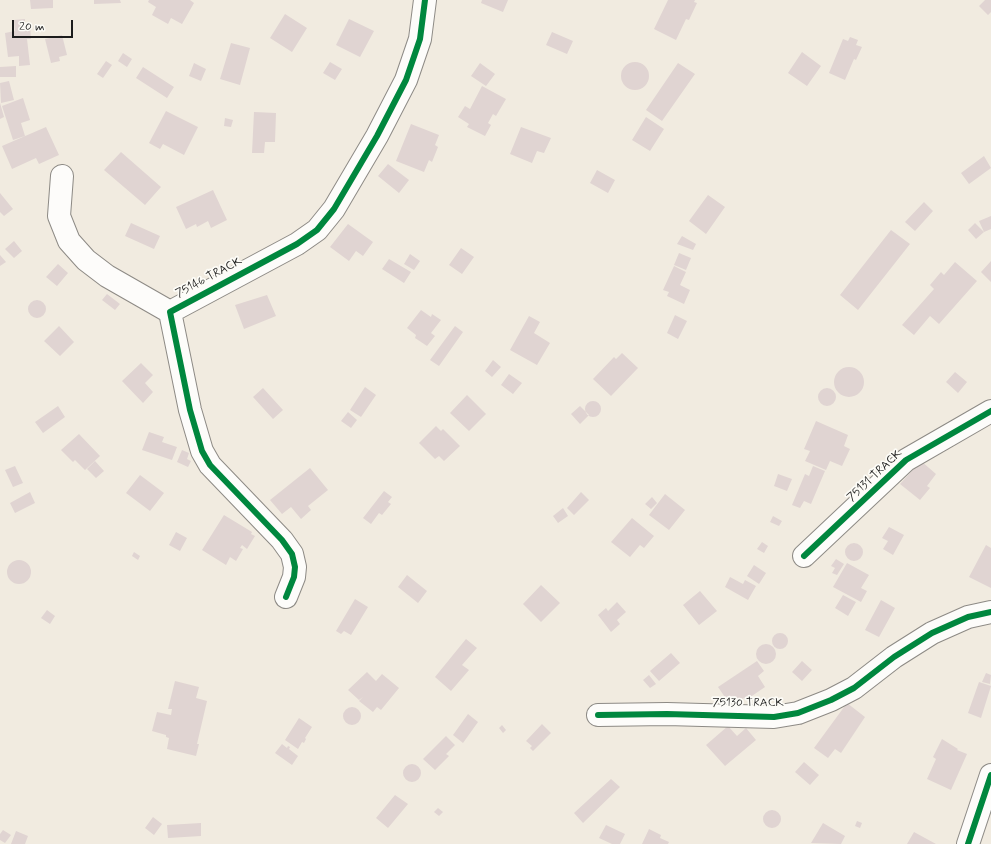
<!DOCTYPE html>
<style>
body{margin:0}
#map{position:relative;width:991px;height:844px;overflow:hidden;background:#f1ebe0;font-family:Mynerve,sans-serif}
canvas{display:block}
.scale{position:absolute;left:12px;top:20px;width:61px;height:18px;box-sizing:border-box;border:2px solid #1c1c1c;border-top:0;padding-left:5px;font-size:12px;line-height:14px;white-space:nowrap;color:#1c1c1c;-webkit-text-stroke:3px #fdfcf7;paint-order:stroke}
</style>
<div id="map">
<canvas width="991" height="844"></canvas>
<div class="scale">20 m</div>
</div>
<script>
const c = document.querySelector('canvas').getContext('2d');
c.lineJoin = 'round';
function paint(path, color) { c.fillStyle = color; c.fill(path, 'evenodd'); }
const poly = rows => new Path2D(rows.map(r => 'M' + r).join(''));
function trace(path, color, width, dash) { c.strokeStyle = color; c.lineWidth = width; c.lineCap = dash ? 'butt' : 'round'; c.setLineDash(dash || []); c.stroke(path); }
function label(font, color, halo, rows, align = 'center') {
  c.font = font + ' Mynerve,sans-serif'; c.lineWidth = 3.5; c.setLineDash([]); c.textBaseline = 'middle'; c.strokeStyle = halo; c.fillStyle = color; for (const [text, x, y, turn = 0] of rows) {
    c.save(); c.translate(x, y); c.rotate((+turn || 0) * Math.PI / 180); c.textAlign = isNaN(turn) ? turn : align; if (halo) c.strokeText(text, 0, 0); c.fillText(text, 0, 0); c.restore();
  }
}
paint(poly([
 [30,0,53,0,53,8,31,9],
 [94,0,120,0,121,3,94,4],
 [149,0,190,0,194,3,182,24,171,18,168,24,152,15,156,7,148,2],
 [482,0,508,0,503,12,481,3],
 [668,0,695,0,694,2,697,3,689,20,686,19,676,40,654,29],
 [985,0,991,0,991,12,988,15,979,6],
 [285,14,307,28,292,52,270,38],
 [25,19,25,25,30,25,31,39,27,39,30,65,19,66,19,56,8,57,5,33,15,31,14,20],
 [349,19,374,31,360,57,336,45],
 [552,32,573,41,567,54,546,45],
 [62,35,67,55,59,57,60,61,51,63,45,39],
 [850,37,858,40,856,45,862,47,856,60,854,59,845,80,829,73,843,39,848,41],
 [231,43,250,48,240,85,220,79],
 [802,52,821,66,807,86,788,73],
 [123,53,132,59,127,67,118,61],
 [106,61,112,65,103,78,97,74],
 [330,62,342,69,335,80,323,73],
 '621 76a14 14 0 1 1 28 0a14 14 0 1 1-28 0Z',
 [194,63,206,69,201,81,189,76],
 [480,63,495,74,486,86,471,76],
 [678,63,695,74,662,121,646,110],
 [16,66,16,77,0,77,0,67],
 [143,67,174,87,167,98,136,78],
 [9,81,14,100,1,103,0,83],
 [482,86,506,99,496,116,493,114,488,123,491,125,485,136,467,127,469,124,458,117,465,106,470,109],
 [23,98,30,120,21,123,25,136,13,140,2,106],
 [0,103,4,117,0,119],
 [166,111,198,127,184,155,163,144,160,149,149,143],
 [254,112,276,113,275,142,265,142,264,153,252,153],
 [646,117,664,129,650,151,632,140],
 [225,118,233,120,231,127,224,126],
 [411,124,439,135,435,145,438,147,432,162,429,160,424,172,396,161],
 [46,127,59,155,39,164,36,158,12,169,2,146],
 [521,127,551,138,544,153,537,151,532,163,510,154],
 [121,152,161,187,145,205,104,170],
 [984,156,991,168,969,184,961,173],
 [388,164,409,180,399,193,378,176],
 [597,170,615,180,608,193,590,183],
 [213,190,227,220,211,228,208,221,197,227,196,224,186,229,176,207],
 [0,193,13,209,4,216,0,212],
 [708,195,725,207,706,234,689,221],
 [924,202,933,211,915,231,905,222],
 [991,216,991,229,984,232,979,221],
 [131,223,160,236,154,249,125,236],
 [975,223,984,232,976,239,968,230],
 [348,224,373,242,363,256,356,251,349,261,330,247],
 [891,230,910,244,858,310,840,295],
 [682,236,696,244,693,250,677,244],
 [14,241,22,251,14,258,5,249],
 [461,248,474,257,462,274,449,265],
 [679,253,691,258,686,270,674,265],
 [410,254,420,261,414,270,404,264],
 [0,255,6,262,0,266],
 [389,259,411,272,404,283,382,269],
 [991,261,991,282,981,272],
 [955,262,977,281,939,324,930,316,914,335,902,325,934,289,930,285,941,272,944,275],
 [58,264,68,273,57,286,46,277],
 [674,266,686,272,680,285,690,290,684,304,667,296,669,292,663,290],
 [107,294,120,304,115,310,102,300],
 [267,295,276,316,244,329,235,305],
 '28 309a9 9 0 1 1 18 0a9 9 0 1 1-18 0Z',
 [421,310,431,317,432,314,441,320,431,333,435,336,427,346,415,338,416,335,407,328],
 [675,315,687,321,678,339,667,333],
 [529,316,540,322,534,333,550,343,537,365,510,350],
 [59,326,74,342,60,356,44,341],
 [455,326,463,332,439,366,430,360],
 [622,353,638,368,611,396,593,379,614,357,616,359],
 [493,360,501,367,492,377,485,371],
 [141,363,153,375,145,383,153,392,143,403,122,381],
 '834 382a15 15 0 1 1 30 0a15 15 0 1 1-30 0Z',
 [955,372,967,382,958,393,946,382],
 [509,374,522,383,513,394,501,385],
 [365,387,376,395,361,417,350,410],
 '818 397a9 9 0 1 1 18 0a9 9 0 1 1-18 0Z',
 [263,388,283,410,273,419,253,397],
 [467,395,486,414,469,431,450,413],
 '585 409a8 8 0 1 1 16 0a8 8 0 1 1-16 0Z',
 [58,406,65,417,43,433,35,422],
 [580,406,589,415,580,424,571,414],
 [348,412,357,420,351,428,341,421],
 [816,421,848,435,844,446,850,449,842,466,830,461,826,470,805,461,810,451,804,449],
 [436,426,441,431,443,429,460,446,444,461,439,456,435,459,419,443],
 [149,432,164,437,162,442,177,447,172,460,142,450],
 [79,434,100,456,85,470,75,460,73,462,61,450],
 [182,450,189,453,187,459,191,461,188,467,177,462],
 [95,461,104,471,96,478,87,469],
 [921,461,936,474,927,486,930,488,920,500,900,484],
 [15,466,23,483,13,487,5,470],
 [813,466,825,471,811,504,804,501,800,508,792,505,805,474,809,476],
 [310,468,328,490,308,506,311,510,301,519,291,507,282,514,270,500],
 [778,474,792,479,787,491,774,486],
 [140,475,164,493,150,511,126,493],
 [384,491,392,497,388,502,391,504,382,515,379,513,371,524,363,518],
 [30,492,35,503,15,513,10,503],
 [581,492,589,500,574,515,567,508],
 [665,494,685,510,669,530,649,515],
 [652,497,657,503,651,509,645,504],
 [563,508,568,516,558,523,553,516],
 [224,515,252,532,251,534,255,536,247,549,242,545,240,548,243,549,236,561,230,557,226,565,202,550],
 [773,516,782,521,779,526,770,522],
 [632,518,654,536,644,548,640,545,630,557,611,542],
 [889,527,904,535,893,555,883,549,888,541,882,538],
 [176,532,187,538,180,551,169,545],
 [762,542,768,546,764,553,757,549],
 '845 552a9 9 0 1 1 18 0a9 9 0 1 1-18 0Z',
 [986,545,991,548,991,588,969,577],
 [134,552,140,556,138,560,132,556],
 [836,559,844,564,837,575,832,573,835,568,831,566],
 '7 572a12 12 0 1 1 24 0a12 12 0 1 1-24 0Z',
 [847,563,869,575,861,588,867,591,861,602,833,587],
 [754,565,766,573,759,584,747,576],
 [407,575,427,591,418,603,398,587],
 [730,577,743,584,745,580,756,586,748,600,725,587],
 [541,585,560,603,541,622,523,604],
 [700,591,717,611,699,625,683,605],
 [843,595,856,602,848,616,835,608],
 [355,599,368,607,351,635,344,631,341,634,336,631],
 [881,600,895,608,879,637,865,630],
 [617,602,626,612,617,620,620,624,611,632,598,615,606,608,608,611],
 [47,610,55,616,50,624,41,618],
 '772 641a8 8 0 1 1 16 0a8 8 0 1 1-16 0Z',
 [466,639,477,648,462,665,469,670,451,691,435,677],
 '756 654a10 10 0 1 1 20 0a10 10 0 1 1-20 0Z',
 [671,653,680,663,659,681,650,671],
 [757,661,764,671,758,676,765,687,746,700,744,698,731,706,718,687],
 [802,661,812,670,802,681,792,672],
 [367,672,376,681,382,674,399,688,381,710,377,707,373,712,359,701,363,697,359,700,348,690],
 [986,673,991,675,990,684,982,682],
 [649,675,656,684,650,688,643,680],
 [175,681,199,687,196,698,207,701,197,744,199,744,196,756,167,749,169,738,166,737,166,735,152,731,157,712,171,715,172,709,168,709],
 [979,682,991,686,981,718,968,713],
 [847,703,865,717,841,753,835,749,828,758,814,748],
 '343 716a9 9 0 1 1 18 0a9 9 0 1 1-18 0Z',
 [468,714,478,722,463,743,453,735],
 [299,718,312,727,305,738,306,739,304,743,302,742,298,749,285,740],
 [542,724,551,733,533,751,530,748,532,746,526,741],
 [502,725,506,730,503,733,499,728],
 [728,726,737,736,746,728,756,740,725,766,706,745],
 [446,736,455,745,446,754,449,756,435,770,423,759],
 [942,739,958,749,957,750,967,754,951,790,927,779,936,759,933,757],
 [282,744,287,748,288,746,290,747,289,749,298,756,292,765,275,753],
 [804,762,819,775,810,785,795,772],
 '403 773a9 9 0 1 1 18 0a9 9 0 1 1-18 0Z',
 [611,779,620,787,583,823,574,813],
 [395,795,408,804,388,828,376,818],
 [438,808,443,812,439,816,434,812],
 '763 819a9 9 0 1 1 18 0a9 9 0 1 1-18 0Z',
 [153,817,162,824,154,835,145,828],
 [857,821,862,823,860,828,855,826],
 [201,823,201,836,168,838,167,825],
 [823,823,845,836,841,844,811,843],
 [606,825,625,834,620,844,612,844,599,838],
 [649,829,661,835,660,838,669,842,668,844,642,844],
 [3,830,11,835,5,843,0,840,0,834],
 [16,831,28,836,25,844,11,844],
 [914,832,936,844,907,844]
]), '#e0d4d2');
const minor = poly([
 [62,176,59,216,69,241,86,260,107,276,170,312],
 [804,556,906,460,991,411],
 [286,597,294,577,295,567,292,554,282,540,210,465,202,451,190,410,170,312,297,244,317,230,334,209,377,136,406,80,420,39,425,0],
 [598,715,667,714,774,717,798,713,831,700,854,688,894,657,932,633,968,617,991,612],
 [968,844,991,775]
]);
trace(minor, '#8d8a85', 24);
trace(minor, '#fdfcfa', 22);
trace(poly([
 [804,556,906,460,991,411],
 [286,597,294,577,295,567,292,554,282,540,210,465,202,451,190,410,170,312,297,244,317,230,334,209,377,136,406,80,420,39,425,0],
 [598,715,667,714,774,717,798,713,831,700,854,688,894,657,932,633,968,617,991,612],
 [968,844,991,775]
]), '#00873e', 6);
label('12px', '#1c1c1c', '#fdfcf7', [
 ["75146 TRACK",209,278,-28],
 ["75131 TRACK",875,476,-43],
 ["75130 TRACK",748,703]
]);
</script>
